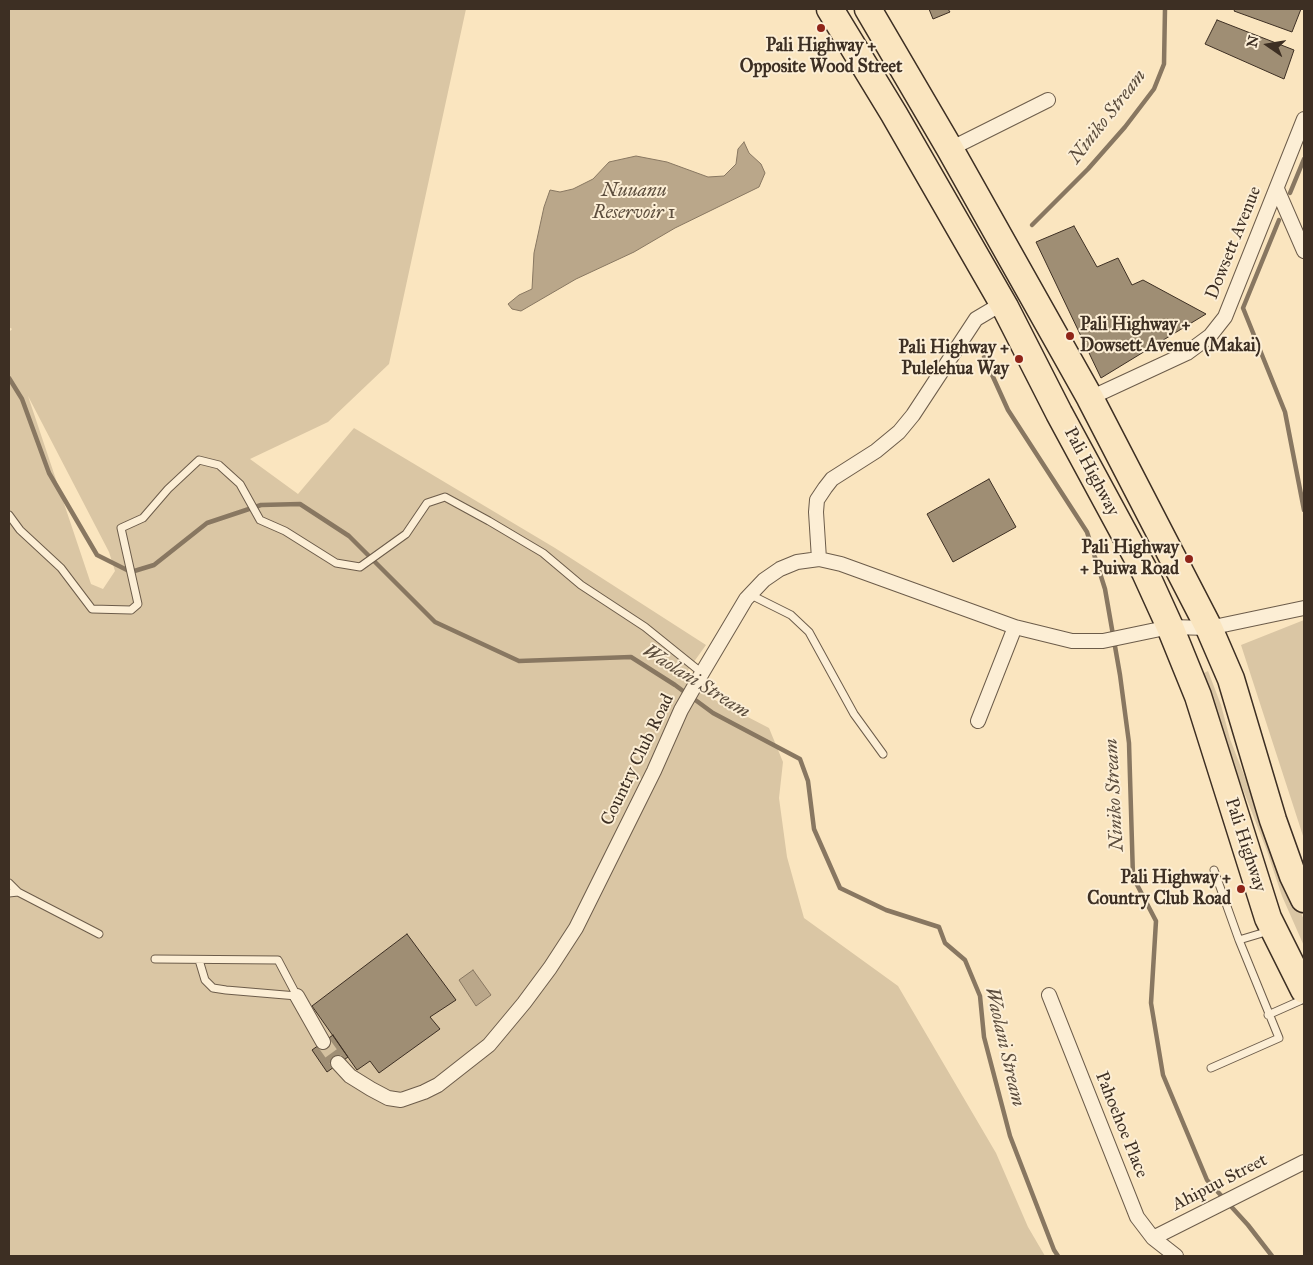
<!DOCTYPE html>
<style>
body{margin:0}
#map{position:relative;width:1313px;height:1265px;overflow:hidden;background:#fae5bf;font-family:"IM FELL Great Primer",serif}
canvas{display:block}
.frame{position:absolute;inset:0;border:10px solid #3d2f23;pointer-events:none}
.north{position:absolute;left:1243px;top:20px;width:50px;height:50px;-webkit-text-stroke:4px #fceed5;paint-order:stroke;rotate:283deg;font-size:14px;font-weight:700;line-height:20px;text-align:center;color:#3d2f23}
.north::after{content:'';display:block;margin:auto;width:18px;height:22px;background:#3d2f23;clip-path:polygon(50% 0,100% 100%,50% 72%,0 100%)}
</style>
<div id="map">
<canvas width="1313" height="1265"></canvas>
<div class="frame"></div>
<div class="north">N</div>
</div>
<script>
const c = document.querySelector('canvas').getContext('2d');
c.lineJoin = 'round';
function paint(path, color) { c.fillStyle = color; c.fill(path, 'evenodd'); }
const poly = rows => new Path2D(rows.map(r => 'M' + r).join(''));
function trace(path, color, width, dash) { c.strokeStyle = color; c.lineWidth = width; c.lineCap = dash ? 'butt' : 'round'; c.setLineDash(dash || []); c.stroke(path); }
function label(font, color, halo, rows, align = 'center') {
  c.font = font + ' "IM FELL Great Primer",serif'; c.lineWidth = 4; c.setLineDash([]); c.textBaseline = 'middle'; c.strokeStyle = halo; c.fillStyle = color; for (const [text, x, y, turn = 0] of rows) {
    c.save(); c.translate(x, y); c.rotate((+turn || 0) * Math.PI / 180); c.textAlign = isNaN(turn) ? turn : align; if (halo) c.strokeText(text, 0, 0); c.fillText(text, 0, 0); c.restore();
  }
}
paint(poly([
 [9,9,466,9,389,364,328,422,250,459,298,494,354,428,555,548,706,645,683,677,715,700,769,728,783,762,779,798,787,857,804,918,898,986,996,1153,1028,1227,1045,1256,9,1256,9,332,12,329,9,327],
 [28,396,109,552,115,571,103,589,91,584],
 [1304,620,1304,839,1241,645],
 [1208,671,1221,705,1230,739,1251,793,1304,920,1304,946,1282,896,1267,851,1228,751,1204,673]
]), '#dac6a4');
const water = poly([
 [744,142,749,153,761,164,765,173,759,187,675,228,634,252,576,279,521,311,512,309,508,304,519,295,532,289,534,253,544,207,550,190,560,192,573,189,593,179,609,162,636,156,667,162,708,177,724,176,736,164,738,149,744,142],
 [473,970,491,995,476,1006,459,980,473,970]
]);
paint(water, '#baa78a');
trace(water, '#887761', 1);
trace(poly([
 [1290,193,1304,159],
 [1279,220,1243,308,1285,412,1304,510],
 [1032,225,1088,169,1125,127,1154,89,1164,64,1165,9],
 [984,357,1008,410,1087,532,1105,589,1120,675,1129,743,1133,877,1156,921,1151,1003,1163,1075,1207,1180,1248,1225,1272,1256],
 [9,378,22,399,49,473,97,555,131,572,154,565,207,523,261,505,300,504,349,536,435,622,519,661,631,657,675,685,713,713,800,759,808,781,814,829,840,888,886,910,939,927,945,943,965,960,980,996,984,1037,1010,1136,1054,1250,1058,1256]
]), '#887761', 4.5);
const building = poly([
 [929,9,948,9,950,12,933,19,929,9],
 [1235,9,1301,9,1292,32,1234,11,1235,9],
 [1217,20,1294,50,1284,79,1205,44,1217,20],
 [1074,226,1097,267,1118,258,1132,285,1143,280,1206,314,1101,378,1036,242,1074,226],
 [989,479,1016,527,953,562,927,514,989,479],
 [407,934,456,1000,430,1017,440,1029,379,1073,370,1061,357,1070,312,1006,407,934],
 [333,1035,348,1057,327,1072,312,1050,333,1035]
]);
paint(building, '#9f8e74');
trace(building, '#3d2f23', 1);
trace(poly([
 [323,1042,338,1063]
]), '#d4c1a0', 14, [14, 7]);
const lane = poly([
 [9,515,20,530,61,568,92,609,131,610,138,604,121,528,143,518,168,489,199,460,219,465,240,484,260,520,285,531,336,563,360,567,406,534,427,503,445,497,489,521,543,553,581,585,645,627,702,673],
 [751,595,791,615,809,632,854,714,883,754],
 [9,883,18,892],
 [9,893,18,892,99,934],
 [1239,940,1269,931],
 [155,959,278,960,297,996],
 [199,960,205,980,213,988,226,990,297,996],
 [1268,1015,1304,999],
 [1211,1068,1279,1038,1239,940,1214,870]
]);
const street = poly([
 [950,149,1048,100],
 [1277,189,1304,251],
 [1090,398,1187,353,1210,336,1225,317,1304,119],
 [819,559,816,512,817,500,825,488,832,479,876,451,899,432,913,415,976,319,1003,303],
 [978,721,1015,627],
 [1049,995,1137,1217,1153,1238,1176,1256],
 [297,996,323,1042],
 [338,1063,350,1076,371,1089,388,1098,401,1100,424,1092,438,1085,489,1045,524,1003,550,968,576,928,654,771,681,710,702,673,746,599,764,580,780,569,797,562,819,559,841,564,1015,627,1072,641,1103,641,1170,627,1209,628,1304,608],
 [1153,1238,1304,1162]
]);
const highway = poly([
 [830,9,894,114,1005,307,1059,413,1145,572,1170,627,1198,696,1268,918,1304,990],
 [868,9,950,149,1090,398,1209,628,1231,679,1273,820,1293,876,1304,899]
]);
trace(lane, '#6c5c4a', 9);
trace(street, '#6c5c4a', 16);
trace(highway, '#3d2f23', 29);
trace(lane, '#fceed5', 7);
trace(street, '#fceed5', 14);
trace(highway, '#fae5bf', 26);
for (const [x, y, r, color] of [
 [821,28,5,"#8f2418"],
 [1070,336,5,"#8f2418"],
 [1019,359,5,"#8f2418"],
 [1189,559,5,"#8f2418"],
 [1241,889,5,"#8f2418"]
]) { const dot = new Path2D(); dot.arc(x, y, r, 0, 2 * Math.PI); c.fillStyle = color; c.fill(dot); trace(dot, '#fceed5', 2); }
label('bold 18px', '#3d2f23', '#fceed5', [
 ["Pali Highway +",821,47,"center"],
 ["Opposite Wood Street",821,68,"center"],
 ["Pali Highway +",1080,326,"left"],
 ["Dowsett Avenue (Makai)",1080,347,"left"],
 ["Pali Highway +",1009,349],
 ["Pulelehua Way",1009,370],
 ["Pali Highway",1179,549],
 ["+ Puiwa Road",1179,570],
 ["Pali Highway +",1231,879],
 ["Country Club Road",1231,900]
], 'right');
label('18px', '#3d2f23', '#fceed5', [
 ["Dowsett Avenue",1234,243,-68],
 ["Pali Highway",1091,472,62],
 ["Country Club Road",638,760,-64],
 ["Pali Highway",1245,845,72],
 ["Pahoehoe Place",1121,1125,68],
 ["Ahipuu Street",1220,1183,-27]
]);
label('italic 19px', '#5c4d3d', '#fceed5', [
 ["Niniko Stream",1108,117,-52],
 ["Nuuanu",634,191],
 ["Reservoir 1",634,213],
 ["Waolani Stream",696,682,32],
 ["Niniko Stream",1115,795,-93],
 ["Waolani Stream",1004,1047,77]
]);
</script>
